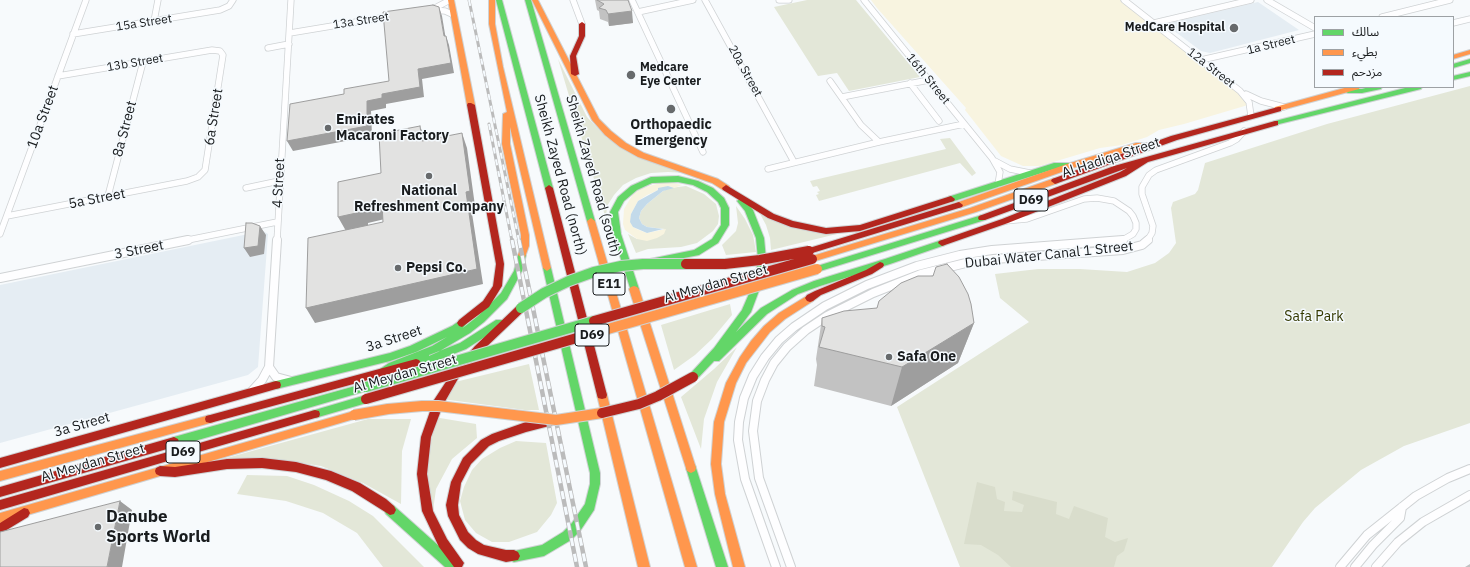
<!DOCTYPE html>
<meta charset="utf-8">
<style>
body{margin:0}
#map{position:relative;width:1470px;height:567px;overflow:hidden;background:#f7fafc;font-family:"IBM Plex Sans","Noto Sans Arabic",sans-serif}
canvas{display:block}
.legend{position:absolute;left:1314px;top:16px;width:140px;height:72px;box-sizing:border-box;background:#f5fafe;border:1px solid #9da1a4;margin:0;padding:5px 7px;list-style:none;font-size:12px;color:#191c1e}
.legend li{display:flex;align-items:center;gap:8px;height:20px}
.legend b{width:20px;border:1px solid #9da1a4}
</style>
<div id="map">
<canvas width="1470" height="567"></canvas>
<ul class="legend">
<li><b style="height:5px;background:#63d668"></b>سالك</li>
<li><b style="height:5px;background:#ff974d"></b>بطيء</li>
<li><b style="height:5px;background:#b3261e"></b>مزدحم</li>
</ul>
</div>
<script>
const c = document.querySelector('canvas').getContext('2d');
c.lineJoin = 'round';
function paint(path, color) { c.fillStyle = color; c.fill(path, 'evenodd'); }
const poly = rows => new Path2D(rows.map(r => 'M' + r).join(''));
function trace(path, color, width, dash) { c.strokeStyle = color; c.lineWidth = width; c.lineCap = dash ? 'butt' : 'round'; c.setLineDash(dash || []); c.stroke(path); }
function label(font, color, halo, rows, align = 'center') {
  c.font = font + ' "IBM Plex Sans",sans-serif'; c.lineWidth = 3; c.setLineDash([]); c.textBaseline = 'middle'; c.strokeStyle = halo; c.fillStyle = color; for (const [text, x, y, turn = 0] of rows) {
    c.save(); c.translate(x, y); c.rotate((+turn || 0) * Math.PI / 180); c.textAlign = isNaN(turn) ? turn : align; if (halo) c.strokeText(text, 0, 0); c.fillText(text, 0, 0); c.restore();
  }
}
paint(poly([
 [1258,2,1299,30,1210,53,1201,51,1169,27,1169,23],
 [263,231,268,234,258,367,248,375,0,443,0,285]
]), '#e5edf3');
paint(poly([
 [807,0,856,0,920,77,849,91,837,73,818,76,774,7],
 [558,59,587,117,607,138,687,173,668,172,651,173,636,178,623,185,614,195,607,206,606,219],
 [1470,86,1470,423,1404,446,1361,470,1315,508,1303,522,1272,567,960,567,897,407,1029,322,1000,298,995,274,1038,269,1080,269,1127,272,1155,263,1169,253,1176,243,1171,208,1173,202,1195,194,1198,190,1205,163,1327,124],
 [950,138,976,173,972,176,960,163,819,201,816,195,819,194,817,192,820,191,817,186,813,187,810,181,946,149,940,139],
 [686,186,704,194,716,204,719,216,718,224,713,231,697,243,681,247,648,249,636,253,628,234,637,239,665,229,647,227,642,224,639,218,641,211,647,204,663,191,670,188],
 [736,206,745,219,753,235,756,252,726,255,722,245,736,231,738,223],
 [759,212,841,233,771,250,770,238,766,225],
 [730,304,732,315,712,339,695,355,674,370,661,325],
 [737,347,717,382,704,419,701,449,681,397,714,369],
 [529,364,539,410,525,410,442,399,451,383],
 [434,417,476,424,477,438,452,459,436,489,433,511,426,488],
 [368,419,411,419,402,451,401,504,363,483,321,466,283,460,223,459],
 [516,441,546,443,557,503,551,515,537,532,509,542,492,542,476,533,465,520,460,501,464,487,472,470,482,459,500,448],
 [247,475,287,476,314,485,349,501,373,516,424,567,383,567,357,533,323,513,286,501,237,494]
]), '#e3e7d8');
paint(poly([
 [977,482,995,487,997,499,1005,502,1004,511,1022,512,1024,505,1012,500,1013,491,1057,502,1056,514,1069,519,1074,506,1108,518,1105,537,1115,542,1128,538,1124,551,1117,556,1114,567,1011,567,998,555,981,545,964,544]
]), '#d9ddcc');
paint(poly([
 [871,0,1127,0,1247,94,1248,105,1184,124,1159,130,1147,137,1122,145,1100,148,1040,166,1023,166,1001,156,965,110,966,108,877,8],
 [660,183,672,183,682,185,674,188,668,186,647,195,638,201,631,214,633,227,639,230,647,233,666,229,664,234,657,238,647,241,637,239,625,230,623,224,624,209,633,194,642,188]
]), '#f8f4e0');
paint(poly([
 [668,186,674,188,663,191,647,204,641,211,639,218,642,224,647,227,663,229,647,233,633,227,630,222,631,214,638,201,658,190,658,188]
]), '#c3daea');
const streetFar1 = poly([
 [573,0,582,24],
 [632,0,703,152],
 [705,0,794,162],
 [779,0,789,0],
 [864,0,992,158,1000,172,998,184],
 [1124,0,1240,91,1249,102,1251,116],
 [1267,0,1315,28],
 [433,9,450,0],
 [432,10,445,11,454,15],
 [638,12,693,0],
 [1382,17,1450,0],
 [154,21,158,0],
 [1154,23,1251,0],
 [1453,23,1470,19],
 [290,33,392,16],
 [73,34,220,10,229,6,233,0],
 [268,48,289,44],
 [1201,60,1315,34],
 [830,81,861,125,879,142],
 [910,83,939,121],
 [1246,94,1261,101,1284,107],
 [842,97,929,80],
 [995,161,1010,169,1030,173],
 [768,169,879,142,964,124],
 [246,188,279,181],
 [108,196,143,62],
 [7,216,187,181,198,177,205,170,223,55,220,51,212,50,58,76],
 [1005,221,1027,219,1084,199,1097,198,1114,201,1129,211,1133,216,1136,223,1136,229,1133,234,1121,241],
 [0,234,86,0],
 [183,241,277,222],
 [277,241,291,0],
 [1147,241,1152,233,1153,226,1142,194,1142,187,1149,175,1156,170,1230,143,1237,139,1244,131]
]);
const street = poly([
 [0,278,188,240],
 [269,367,276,377,291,381],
 [252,391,262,380,269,367,277,240],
 [776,567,745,479,738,440,739,422,744,398,753,376,765,357,779,340,794,327,825,306,867,285,917,266,960,255,992,250,1123,240],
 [791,567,759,478,753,431,757,401,765,380,774,363,787,347,806,330,827,316,873,293,921,274,970,262,994,259,1123,250,1142,245,1148,240],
 [1340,567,1367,535,1416,496,1448,478,1470,469],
 [1355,567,1373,545,1400,518,1402,507],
 [1376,567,1398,542,1423,522,1470,495]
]);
const fast = poly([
 [496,0,502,0,553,188,552,190,546,190,545,188,496,0],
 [525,0,531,0,595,221,594,223,591,224,587,221,525,0],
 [1470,59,1470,63,1453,68,1453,64,1470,59],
 [1470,72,1470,76,1453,80,1453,76,1470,72],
 [1369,87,1382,87,1381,89,1362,93,1348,93,1344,91,1348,89,1362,89,1369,87],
 [1409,87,1422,87,1421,89,1275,125,1271,123,1275,121,1409,87],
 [1054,163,1070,163,1074,166,1070,169,1054,169,951,202,947,199,948,197,1054,163],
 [678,176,698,181,713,188,724,198,729,208,729,225,718,243,699,255,648,265,645,264,644,262,645,260,694,250,712,239,721,225,721,208,718,202,707,192,693,185,678,182,652,183,637,190,624,201,618,212,621,234,639,289,637,291,634,292,631,291,613,234,610,212,618,197,631,186,651,177,678,176],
 [741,198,744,199,753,210,764,238,766,259,763,280,751,312,736,332,761,308,792,290,814,281,885,259,942,240,946,243,945,245,890,264,820,286,798,294,767,314,719,361,714,361,696,380,693,381,690,380,688,377,690,374,714,348,742,310,755,280,758,259,756,238,745,211,737,201,741,198],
 [982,215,985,216,986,218,985,220,817,272,813,269,814,267,982,215],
 [522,252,526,255,522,271,507,299,484,322,470,333,438,352,429,356,429,355,460,343,496,320,502,320,504,323,502,326,466,349,431,363,416,367,413,366,411,363,395,369,386,375,383,376,380,375,378,372,380,369,389,363,432,346,447,337,416,352,390,361,276,389,272,388,271,385,272,382,276,381,390,353,410,346,452,326,462,319,465,320,467,323,463,328,478,316,501,293,514,271,518,255,522,252],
 [547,265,551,268,600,473,600,484,594,510,580,531,571,540,544,556,514,562,510,560,508,556,510,552,542,545,563,532,572,523,585,504,590,484,590,473,543,268,547,265],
 [366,383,370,384,371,387,370,390,366,391,174,447,170,445,169,442,170,439,174,437,366,383],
 [366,395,370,396,371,399,370,402,315,418,311,417,310,414,311,411,315,410,366,395],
 [691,463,695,465,696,468,728,567,716,567,686,468,687,465,691,463],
 [390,505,394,506,458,563,460,567,445,567,386,514,384,510,386,506,390,505]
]);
const slow = poly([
 [448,0,454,0,475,105,471,107,467,105,448,0],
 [489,0,495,0,495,24,503,67,551,268,547,271,543,268,510,127,510,144,529,235,529,246,525,257,522,258,518,255,521,246,521,235,502,144,503,114,507,112,489,24,489,0],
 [532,0,538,0,599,119,611,131,626,143,644,153,718,179,729,186,730,188,729,190,723,190,712,183,638,157,620,147,605,135,592,120,532,0],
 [1470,50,1470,54,1453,59,1453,55,1470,50],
 [1348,87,1360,87,1359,89,1278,111,1274,109,1275,107,1348,87],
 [1136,143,1152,143,1156,146,1152,149,1136,149,1073,168,962,207,959,208,955,205,956,203,1067,164,1136,143],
 [1055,178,1058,179,1059,181,1058,183,976,212,812,262,808,259,809,257,970,208,1055,178],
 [591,218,595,221,697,567,685,567,587,221,591,218],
 [634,286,637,287,639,289,696,468,695,471,691,473,687,471,686,468,629,289,631,287,634,286],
 [810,294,813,295,815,298,813,301,785,319,770,332,746,363,736,383,724,422,721,464,725,494,745,567,733,567,715,494,711,464,714,422,726,383,740,357,751,341,764,326,779,313,810,294],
 [602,391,606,392,607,395,650,567,638,567,597,395,598,392,602,391],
 [354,411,358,412,359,415,358,418,354,419,0,523,0,513,354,411],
 [210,415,214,416,215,419,214,422,210,423,0,481,0,471,210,415]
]);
const jam = poly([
 [582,22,585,24,585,36,576,56,579,74,575,76,571,74,570,56,579,36,579,24,582,22],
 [468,103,471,103,475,105,504,264,502,286,489,307,462,327,459,326,457,323,459,320,483,301,493,286,496,264,467,105,468,103],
 [1278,107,1281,107,1281,111,1177,140,1058,183,1055,184,1051,181,1052,179,1171,136,1278,107],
 [1275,121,1278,121,1278,125,1148,162,1126,176,1008,223,942,246,938,243,939,241,1002,219,1120,172,1127,168,985,220,979,220,978,218,979,216,1114,166,1275,121],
 [549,185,553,188,607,395,606,398,602,399,598,398,597,395,545,188,549,185],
 [726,185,774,214,793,221,826,228,860,225,951,196,955,199,954,201,860,231,826,234,791,227,768,218,723,190,722,188,726,185],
 [959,202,963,205,962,207,809,254,805,251,806,249,959,202],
 [880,262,883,263,884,265,883,267,872,274,821,295,813,301,810,302,807,301,805,298,807,295,815,291,866,270,880,262],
 [521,304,524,305,526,308,524,311,481,352,459,377,443,405,431,437,427,474,433,511,447,539,464,563,462,567,454,567,439,547,422,511,417,474,421,437,434,400,453,371,475,346,518,305,521,304],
 [416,359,419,360,421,363,419,366,416,367,210,423,206,422,205,419,206,416,210,415,416,359],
 [276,381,280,382,281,385,280,388,276,389,0,468,0,458,276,381],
 [315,410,319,411,320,414,319,417,315,418,0,510,0,500,315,410],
 [553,416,557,418,558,421,557,424,526,432,499,441,489,446,471,464,461,483,458,505,459,515,468,532,476,540,484,545,506,550,514,550,518,552,520,556,518,560,506,562,478,554,468,548,460,540,448,516,446,505,451,482,463,458,481,440,492,434,526,422,553,416],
 [174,437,178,439,179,442,178,445,174,447,0,497,0,487,174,437],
 [262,458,296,462,331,471,360,483,386,499,394,506,396,510,394,514,390,515,352,491,326,480,296,472,262,468,227,469,175,477,160,476,156,474,155,471,156,468,160,466,175,467,227,459,262,458],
 [24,508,28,509,30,513,28,517,0,534,0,523,24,508]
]);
trace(streetFar1, '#cfd2d4', 7);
trace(street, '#cfd2d4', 10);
trace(fast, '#cfd2d4', 2);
trace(slow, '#cfd2d4', 2);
trace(jam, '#cfd2d4', 2);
trace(streetFar1, '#fefeff', 5.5);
trace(street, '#fefeff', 8);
paint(fast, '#63d668');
paint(slow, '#ff974d');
paint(jam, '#b3261e');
const railFar1 = poly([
 [469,0,519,241],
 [489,124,512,241]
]);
const rail = poly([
 [512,240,577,567],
 [519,240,586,567]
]);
trace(railFar1, '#bbb', 3);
trace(rail, '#bbb', 4.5);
trace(railFar1, '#f5fafe', 2, [6]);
trace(rail, '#f5fafe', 3, [8]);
const fastBridge = poly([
 [521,308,544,293,569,281,594,272,621,266,643,264,686,264],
 [366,387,594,321]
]);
const slowBridge = poly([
 [594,333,817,269],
 [354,415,388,409,422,406,438,406,556,420,602,413]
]);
const jamBridge = poly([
 [686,264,725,264,760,260,809,251],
 [594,321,812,259],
 [366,399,594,333],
 [602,413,639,404,658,396,693,377]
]);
trace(fastBridge, '#cfd2d4', 12, []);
trace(slowBridge, '#cfd2d4', 12, []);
trace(jamBridge, '#cfd2d4', 12, []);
trace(fastBridge, '#63d668', 10);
trace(slowBridge, '#ff974d', 10);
trace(jamBridge, '#b3261e', 10);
paint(poly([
 [595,0,628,0,633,23,609,26,608,22,600,19,599,11,597,10],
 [933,276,974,323,958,363,891,406,814,386,817,365,816,359,822,318,877,308],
 [1470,564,1470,567,1465,567]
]), '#c2c2c2');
paint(poly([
 [439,7,442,16,447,46,444,36],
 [632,11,633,23,609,26,608,14],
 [446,36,449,45,454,73,422,79,424,97,386,104,386,108,371,111,372,136,293,151,287,141,367,101,382,94,418,69],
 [420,126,426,141,422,141],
 [462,133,467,148,475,206,471,207,483,284,315,323,306,308,466,192],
 [382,203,389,218,368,223,368,226,346,231,338,217,361,208],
 [260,226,266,235,264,254,250,257,244,248],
 [974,323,958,363,891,406,902,367],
 [120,501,132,510,122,567,107,567]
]), '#9e9e9e');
const building = poly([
 [597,0,628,0,632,11,608,14,606,10,599,8,604,4,597,0],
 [433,5,439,7,444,36,446,36,451,63,418,69,420,87,382,94,382,98,367,101,367,126,287,141,290,104,344,94,344,89,389,81,383,12,433,5],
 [420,126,422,141,462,133,470,191,466,192,477,269,306,308,308,238,383,222,382,203,361,208,361,212,338,217,338,182,381,173,379,134,420,126],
 [246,223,252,223,260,226,258,246,244,248,246,223],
 [947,264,959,277,968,294,971,304,974,323,902,367,819,347,825,327,822,326,822,318,844,311,877,308,879,301,901,283,918,276,933,276,936,267,947,264],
 [120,501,107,567,0,567,0,532,120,501]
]);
paint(building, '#e2e2e1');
trace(building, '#9e9e9e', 1);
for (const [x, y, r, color] of [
 [1234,28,5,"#676a6c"],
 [631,75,5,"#676a6c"],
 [671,109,5,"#676a6c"],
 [328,128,4,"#676a6c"],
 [429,176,4,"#676a6c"],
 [398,268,4,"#676a6c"],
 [889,357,4,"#676a6c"],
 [98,527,4,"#676a6c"]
]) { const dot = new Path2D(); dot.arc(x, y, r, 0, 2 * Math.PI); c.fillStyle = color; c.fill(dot); trace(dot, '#f5fafe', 1.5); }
label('12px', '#191c1e', '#f5fafe', [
 ["13a Street",361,21,-9],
 ["15a Street",144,23,-9],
 ["1a Street",1271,45,-14],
 ["13b Street",135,63,-10],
 ["12a Street",1211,68,38],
 ["20a Street",745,71,61],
 ["16th Street",928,79,51]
]);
label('bold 12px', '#191c1e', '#f5fafe', [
 ["MedCare Hospital",1225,28],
 ["Medcare",640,68,"left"],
 ["Eye Center",640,82,"left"]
], 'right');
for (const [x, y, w] of [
 [1031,200,34],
 [609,284,32],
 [592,335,34],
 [183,452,34]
]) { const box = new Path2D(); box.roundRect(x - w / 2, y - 11, w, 22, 3); c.fillStyle = '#f5fafe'; c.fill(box); trace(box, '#191c1e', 1); }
label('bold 13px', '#191c1e', null, [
 ["D69",1031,200],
 ["E11",609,284],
 ["D69",592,335],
 ["D69",183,452]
]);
label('14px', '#191c1e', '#f5fafe', [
 ["10a Street",43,117,-70],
 ["6a Street",214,117,-81],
 ["8a Street",125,129,-75],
 ["Al Hadiqa Street",1111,158,-18],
 ["Sheikh Zayed Road (north)",560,175,75],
 ["Sheikh Zayed Road (south)",593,176,74],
 ["4 Street",279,183,-87],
 ["5a Street",97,199,-11],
 ["3 Street",139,250,-11],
 ["Dubai Water Canal 1 Street",1049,255,-6],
 ["Al Meydan Street",716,284,-16],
 ["3a Street",394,339,-18],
 ["Al Meydan Street",405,374,-16],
 ["3a Street",82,425,-16],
 ["Al Meydan Street",93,463,-16]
]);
label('bold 14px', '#191c1e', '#f5fafe', [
 ["Emirates",336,120],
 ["Macaroni Factory",336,136],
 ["Orthopaedic",671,125,"center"],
 ["Emergency",671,141,"center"],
 ["National",429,191,"center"],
 ["Refreshment Company",429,207,"center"],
 ["Pepsi Co.",406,268],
 ["Safa One",897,357]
], 'left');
label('14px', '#343900', '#f5fafe', [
 ["Safa Park",1314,317]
]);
label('bold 17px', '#191c1e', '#f5fafe', [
 ["Danube",106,517],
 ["Sports World",106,537]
], 'left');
</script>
